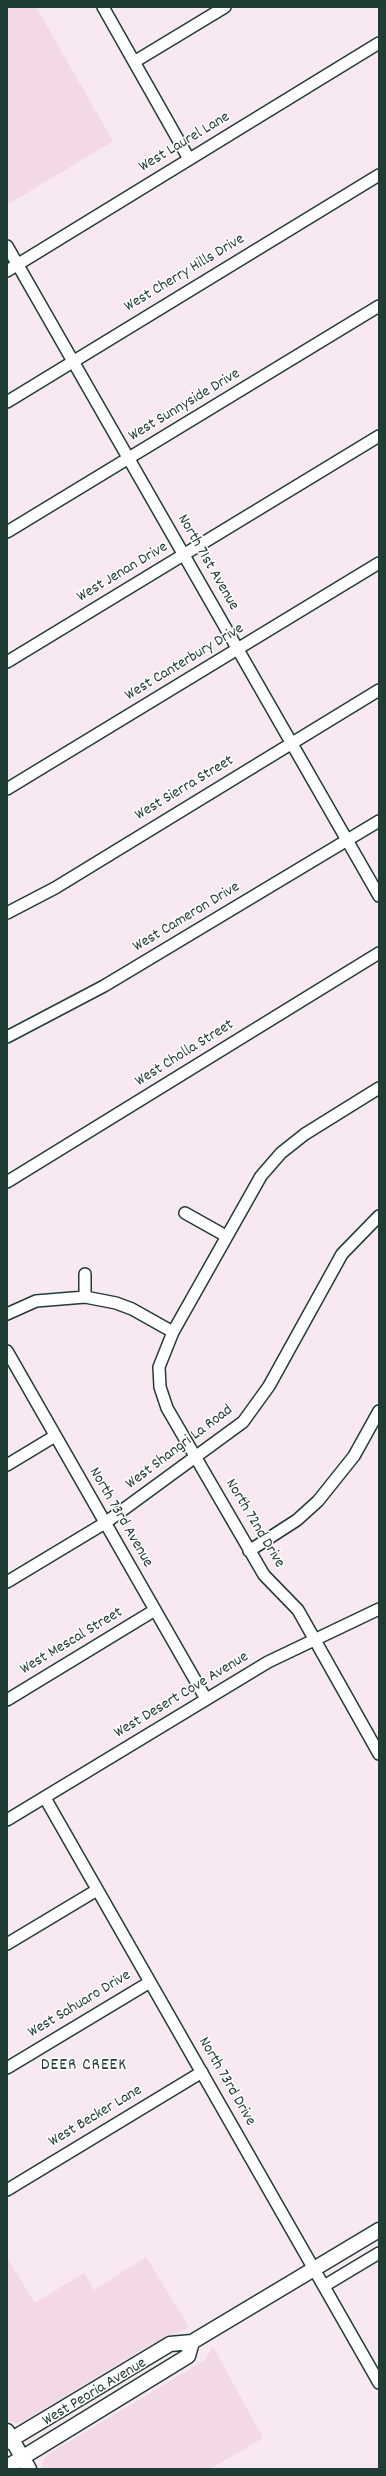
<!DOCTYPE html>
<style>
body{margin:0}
#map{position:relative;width:386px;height:2476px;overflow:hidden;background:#f8e8f2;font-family:Dekko,sans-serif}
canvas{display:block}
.frame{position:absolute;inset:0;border:8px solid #1f3d34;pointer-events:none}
</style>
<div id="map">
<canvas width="386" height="2476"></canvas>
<div class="frame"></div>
</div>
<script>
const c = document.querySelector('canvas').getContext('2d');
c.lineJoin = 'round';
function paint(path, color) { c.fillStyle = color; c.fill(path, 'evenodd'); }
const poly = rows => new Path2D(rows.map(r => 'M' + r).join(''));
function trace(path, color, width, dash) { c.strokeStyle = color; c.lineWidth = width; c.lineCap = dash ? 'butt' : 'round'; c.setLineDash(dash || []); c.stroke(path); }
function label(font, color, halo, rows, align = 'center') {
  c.font = font + ' Dekko,sans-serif'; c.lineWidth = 3; c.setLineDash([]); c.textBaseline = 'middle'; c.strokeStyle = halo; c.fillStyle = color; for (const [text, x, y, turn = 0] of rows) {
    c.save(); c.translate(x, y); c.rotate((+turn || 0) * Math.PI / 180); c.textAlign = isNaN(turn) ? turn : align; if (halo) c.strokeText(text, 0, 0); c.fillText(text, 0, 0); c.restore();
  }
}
paint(poly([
 [7,7,36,7,113,141,7,205],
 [146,2257,189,2327,148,2346,24,2421,16,2423,8,2420,7,2258,35,2303,84,2273,94,2290],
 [213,2347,263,2438,210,2469,42,2469,42,2463,47,2455,205,2360]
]), '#f3d8e8');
const minor = poly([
 [103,7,189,159],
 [134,62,225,7],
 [7,246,379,896],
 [7,271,379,43],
 [7,402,379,175],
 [7,532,379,306],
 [7,662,379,436],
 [7,789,379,563],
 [7,913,55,888,379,690],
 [7,1037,104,986,379,821],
 [379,1088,305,1134,281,1153,261,1176,173,1332,159,1367,160,1387,167,1408,264,1575,298,1610,379,1754],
 [7,1182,379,953],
 [185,1213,226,1236],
 [85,1297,85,1274],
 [7,1314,36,1301,85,1297,116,1303,132,1309,173,1332],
 [7,1351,206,1699],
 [7,1465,55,1436],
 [249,1551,297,1520,318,1501,354,1456,379,1411],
 [7,1582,105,1523,243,1422,269,1386,342,1254,379,1216],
 [7,1700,155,1610],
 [45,1798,379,2383],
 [7,1820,268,1662,379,1609],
 [7,1944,97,1890],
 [7,2068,150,1982],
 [7,2190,202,2072],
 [324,2286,379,2253]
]);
const major = poly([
 [7,2431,29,2469],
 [7,2442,170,2344,192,2342,379,2230],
 [7,2467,188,2356,192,2342]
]);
trace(minor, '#1f3d34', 14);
trace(major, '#1f3d34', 17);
trace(minor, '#fff', 11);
trace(major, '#fff', 14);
label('16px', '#1f3d34', '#fff', [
 ["West Laurel Lane",185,143,-31],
 ["West Cherry Hills Drive",185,274,-31],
 ["West Sunnyside Drive",185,406,-31],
 ["North 71st Avenue",207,563,60],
 ["West Jenan Drive",123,573,-31],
 ["West Canterbury Drive",185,663,-31],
 ["West Sierra Street",185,789,-31],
 ["West Cameron Drive",187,918,-31],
 ["West Cholla Street",185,1054,-32],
 ["West Shangri La Road",180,1448,-37],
 ["North 73rd Avenue",120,1518,60],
 ["North 72nd Drive",254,1524,59],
 ["West Mescal Street",72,1642,-31],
 ["West Desert Cove Avenue",182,1696,-31],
 ["West Sahuaro Drive",80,2005,-31],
 ["North 73rd Drive",226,2082,60],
 ["West Becker Lane",96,2117,-31],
 ["West Peoria Avenue",95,2393,-31]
]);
c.letterSpacing = '1px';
label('17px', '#1f3d34', '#fff', [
 ["DEER CREEK",84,2067]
]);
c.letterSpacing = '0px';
</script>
